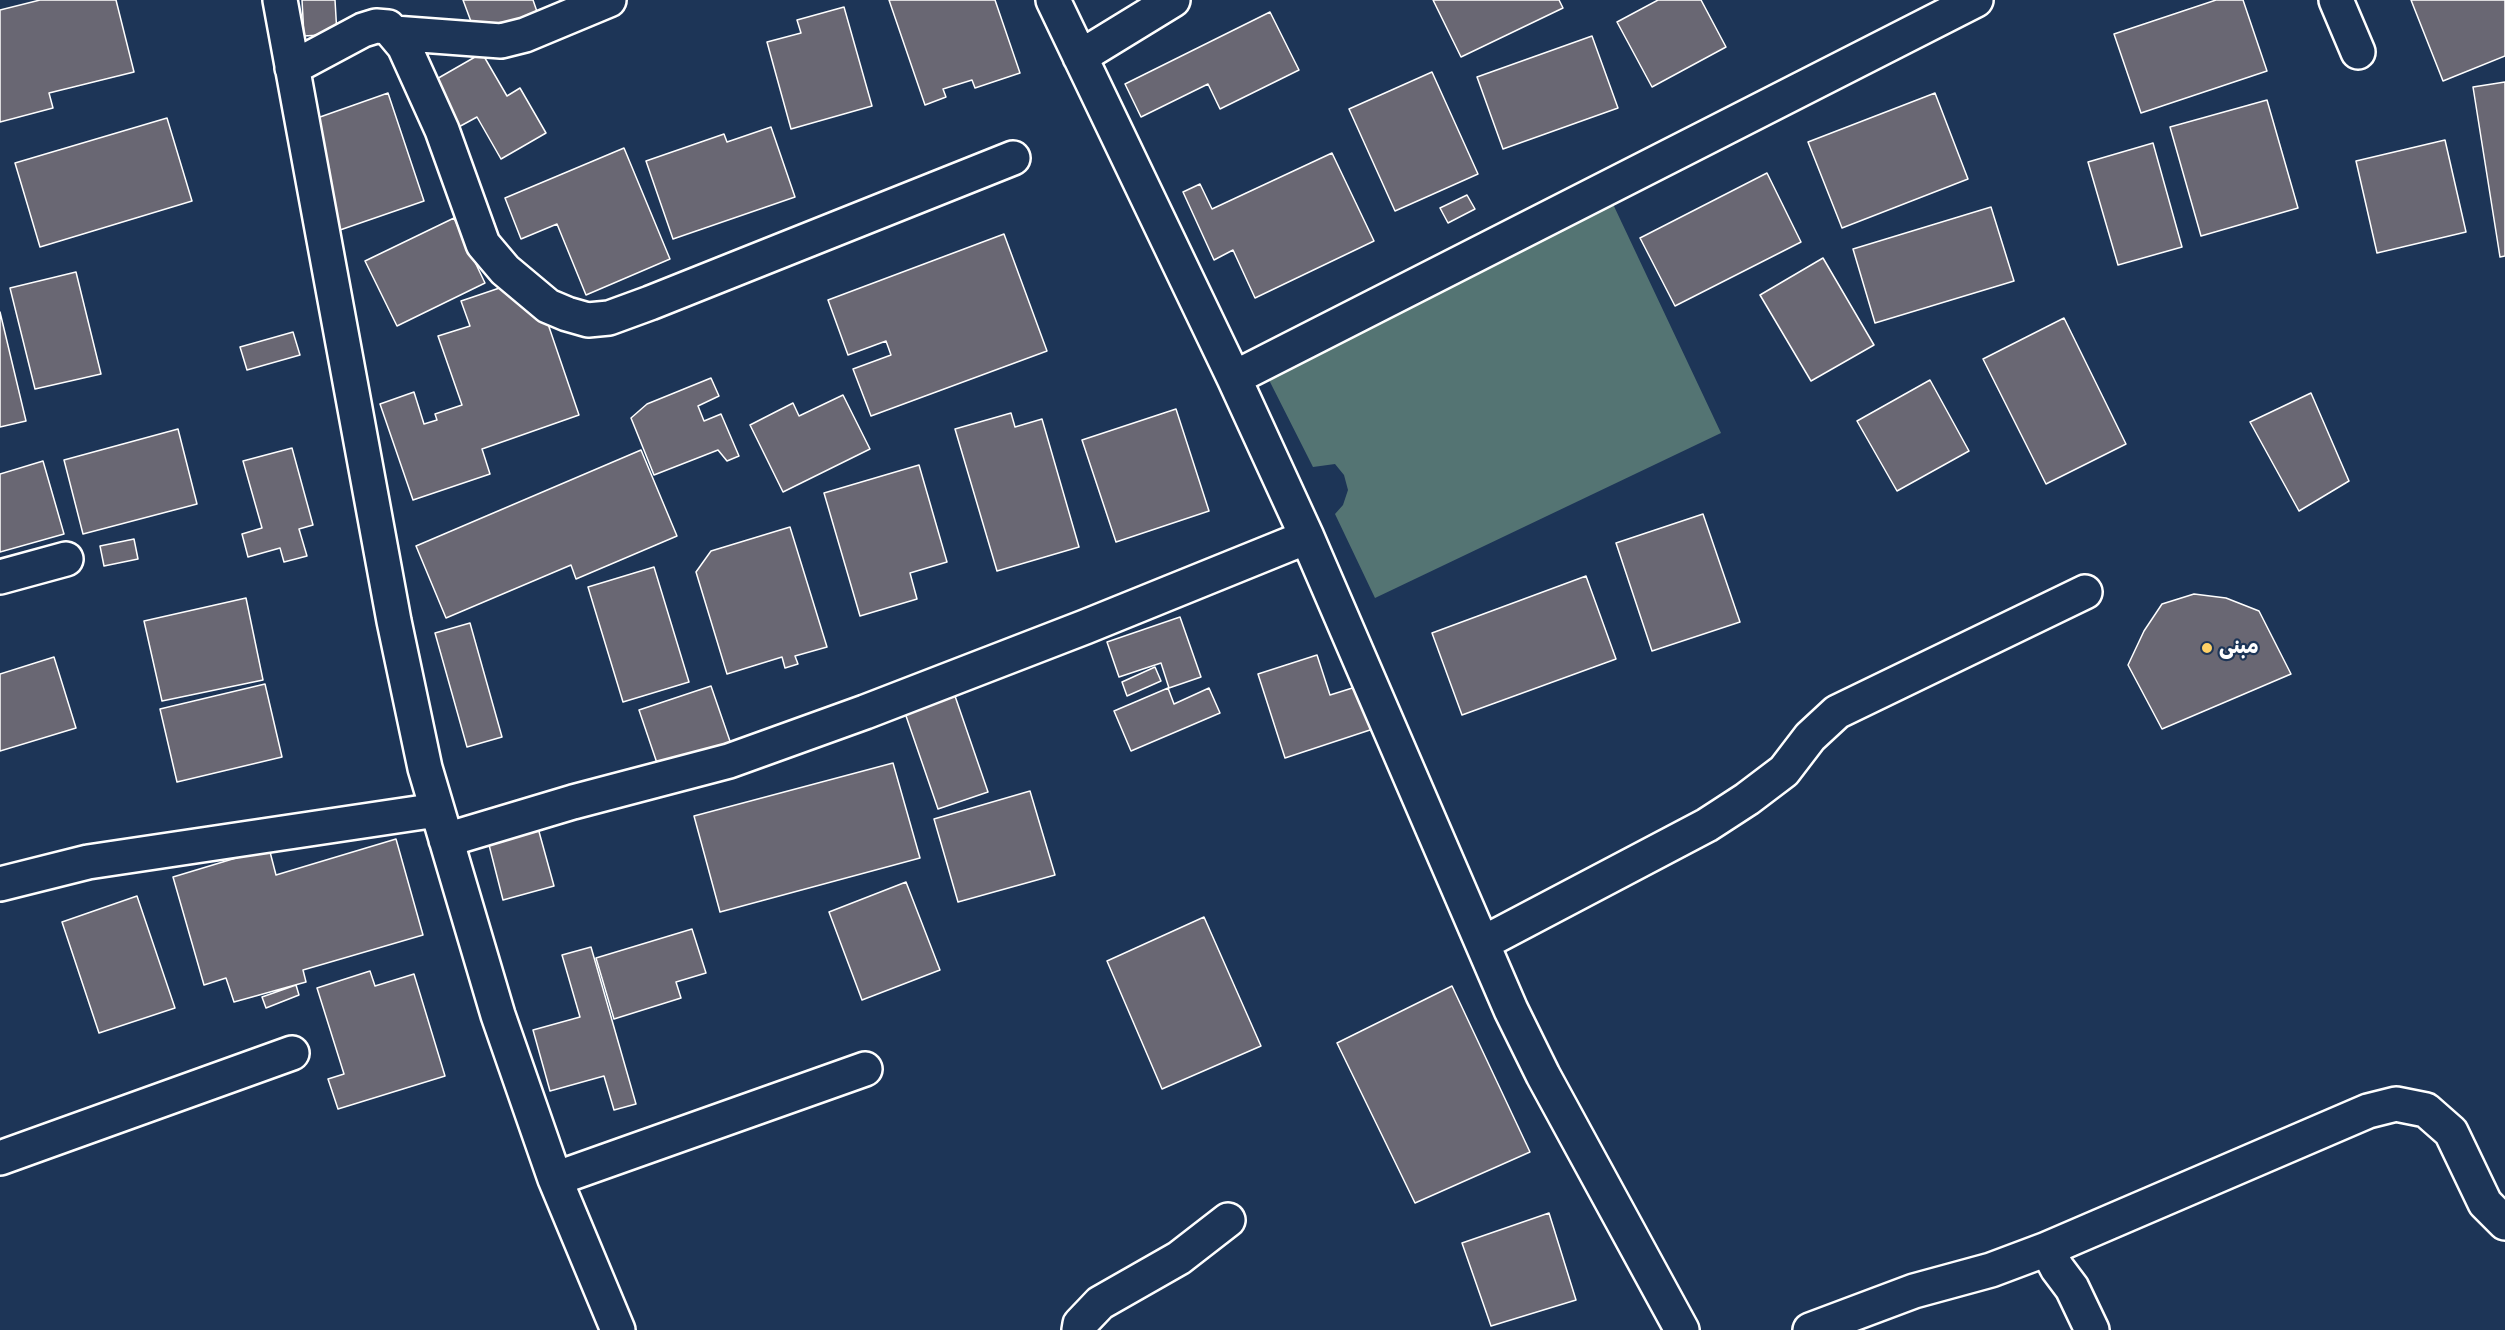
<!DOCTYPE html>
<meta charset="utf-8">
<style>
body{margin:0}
canvas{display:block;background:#1d3557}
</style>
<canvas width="2505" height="1330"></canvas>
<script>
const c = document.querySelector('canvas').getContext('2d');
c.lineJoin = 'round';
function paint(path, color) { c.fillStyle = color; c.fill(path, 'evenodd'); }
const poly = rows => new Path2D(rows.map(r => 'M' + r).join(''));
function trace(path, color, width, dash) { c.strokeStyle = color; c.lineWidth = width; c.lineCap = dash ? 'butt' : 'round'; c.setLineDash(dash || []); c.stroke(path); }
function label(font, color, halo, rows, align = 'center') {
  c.font = font + ' Itim,"Playpen Sans Arabic",sans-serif'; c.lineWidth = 4.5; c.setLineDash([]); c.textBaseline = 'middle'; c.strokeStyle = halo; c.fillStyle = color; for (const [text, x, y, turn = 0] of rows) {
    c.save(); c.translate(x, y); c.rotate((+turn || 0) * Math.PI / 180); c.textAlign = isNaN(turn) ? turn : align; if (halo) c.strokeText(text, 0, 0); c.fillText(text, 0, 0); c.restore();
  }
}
paint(poly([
 [1612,202,1721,433,1375,598,1335,514,1343,505,1348,490,1344,475,1335,464,1313,467,1268,378]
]), '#547473');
const building = poly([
 [40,0,116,0,134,72,49,93,53,108,0,122,0,10,40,0],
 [302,0,335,0,337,34,304,36,302,0],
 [463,0,533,0,543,29,476,35,463,0],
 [889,0,995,0,1020,73,975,88,972,80,943,89,946,97,925,105,889,0],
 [1433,0,1559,0,1563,8,1461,57,1433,0],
 [1658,0,1701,0,1726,47,1652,87,1617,22,1658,0],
 [2216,0,2243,0,2267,71,2141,113,2114,34,2216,0],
 [2411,0,2505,0,2505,56,2443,81,2411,0],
 [844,7,872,106,791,129,767,42,801,33,797,20,844,7],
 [1270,12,1299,70,1220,109,1208,84,1141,117,1125,84,1270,12],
 [1592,36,1618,108,1503,149,1477,77,1592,36],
 [482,53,507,96,520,88,546,133,501,159,477,117,455,129,428,84,482,53],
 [1432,72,1478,174,1395,211,1349,109,1432,72],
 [2505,82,2505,256,2500,257,2473,87,2505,82],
 [388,93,424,201,340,230,303,123,388,93],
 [1935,93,1968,179,1842,228,1808,142,1935,93],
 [2267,100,2298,208,2201,236,2170,127,2267,100],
 [167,118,192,201,40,247,15,163,167,118],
 [771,127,795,197,673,239,646,161,724,134,727,142,771,127],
 [2445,140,2466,232,2377,253,2356,161,2445,140],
 [2153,143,2182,247,2118,265,2088,162,2153,143],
 [624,148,670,259,586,295,557,224,521,239,505,198,624,148],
 [1332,153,1374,241,1255,298,1233,250,1214,260,1183,192,1200,184,1212,209,1332,153],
 [1767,173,1801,242,1675,306,1640,238,1767,173],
 [1467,195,1475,209,1448,223,1440,208,1467,195],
 [1991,207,2014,281,1875,323,1853,249,1991,207],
 [454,218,485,283,397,326,365,261,454,218],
 [1004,234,1047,351,871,416,853,369,891,355,886,341,848,355,828,300,1004,234],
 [1823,258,1874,345,1811,381,1760,295,1823,258],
 [76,272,101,374,35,389,10,288,76,272],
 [532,277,579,415,482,449,490,474,413,500,380,404,414,392,424,424,437,420,435,414,462,405,438,336,470,326,461,301,532,277],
 [0,312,26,421,0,427,0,312],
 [2064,318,2126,444,2046,484,1983,359,2064,318],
 [293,332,300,355,247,370,240,347,293,332],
 [711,378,719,396,698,406,704,421,721,414,739,456,727,461,718,450,654,475,631,418,647,404,711,378],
 [1930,380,1969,451,1897,491,1857,421,1930,380],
 [2311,393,2349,481,2299,511,2250,422,2311,393],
 [843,395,870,449,783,492,750,425,793,403,799,416,843,395],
 [1176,409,1209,511,1116,542,1082,440,1176,409],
 [1011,413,1015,427,1042,419,1079,547,997,571,955,429,1011,413],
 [178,429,197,504,83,534,64,460,178,429],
 [292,448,313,525,299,529,307,556,284,562,280,548,248,557,242,534,262,528,243,461,292,448],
 [641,450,677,536,576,579,571,565,446,618,416,546,641,450],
 [43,461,64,534,0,552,0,474,43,461],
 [919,465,947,562,910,573,917,599,860,616,824,493,919,465],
 [1703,514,1740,622,1652,651,1616,543,1703,514],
 [790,527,827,647,795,656,798,664,785,668,782,657,727,674,696,572,711,551,790,527],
 [134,539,138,559,104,566,100,546,134,539],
 [654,567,689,682,623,702,588,587,654,567],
 [1586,576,1616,659,1462,715,1432,633,1586,576],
 [2194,594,2226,598,2259,611,2291,674,2162,729,2128,665,2144,631,2162,604,2194,594],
 [246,598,263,680,162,701,144,621,246,598],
 [1180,617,1201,677,1169,688,1161,663,1119,677,1107,642,1180,617],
 [470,623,502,737,467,747,435,633,470,623],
 [1317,655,1330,695,1362,685,1376,728,1285,758,1258,674,1317,655],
 [54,657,76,728,0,751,0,674,54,657],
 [1155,667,1161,681,1127,696,1122,682,1155,667],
 [265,684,282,757,177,782,160,709,265,684],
 [711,686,732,747,660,772,639,710,711,686],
 [1168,688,1174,704,1209,688,1220,713,1131,751,1114,711,1168,688],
 [955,696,988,792,938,809,905,713,955,696],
 [893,763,920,858,720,912,694,816,893,763],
 [1030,791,1055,875,958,902,934,819,1030,791],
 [538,828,554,886,503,900,488,841,538,828],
 [396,839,423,935,303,970,306,982,234,1002,226,978,204,985,173,877,269,848,276,875,396,839],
 [906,882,940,970,862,1000,829,912,906,882],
 [137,896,175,1008,99,1033,62,922,137,896],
 [1204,917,1261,1046,1162,1089,1107,961,1204,917],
 [692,929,706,973,676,982,681,998,614,1019,596,958,692,929],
 [591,947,636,1104,614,1110,604,1076,550,1091,533,1030,580,1017,562,955,591,947],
 [370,971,375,986,414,974,445,1076,338,1109,328,1079,344,1074,317,988,370,971],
 [296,985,299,995,266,1008,262,997,296,985],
 [1452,986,1530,1152,1415,1203,1337,1043,1452,986],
 [1549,1213,1576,1300,1491,1326,1462,1243,1549,1213]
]);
paint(building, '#696773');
trace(building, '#fff', 1.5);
const street = poly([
 [280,0,394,621,425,768,498,1015,555,1179,618,1330],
 [1053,0,1234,378,1307,537,1511,1010,1543,1075,1682,1330],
 [2336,0,2358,52],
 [394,33,501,41,525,35,609,0],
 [1080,57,1173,0],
 [292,68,363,30,376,26,388,27,404,46,442,130,483,244,505,270,548,306,567,314,588,320,609,318,650,303,1013,158],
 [1234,378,1976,0],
 [0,577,66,559],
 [446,840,573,802,729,761,865,712,1085,627,1307,537],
 [0,884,88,862,437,810],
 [1483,943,1707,825,1747,799,1784,771,1810,737,1837,712,2085,592],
 [0,1158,292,1053],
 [555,1179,865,1069],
 [2047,1249,2368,1111,2396,1104,2426,1110,2451,1132,2485,1203,2505,1223],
 [1079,1330,1080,1324,1100,1303,1179,1258,1228,1220],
 [1810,1330,1914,1291,1991,1270,2047,1249,2057,1268,2072,1288,2092,1330]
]);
trace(street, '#fff', 38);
trace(street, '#1d3557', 33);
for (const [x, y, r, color] of [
 [2207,648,6,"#ffd166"]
]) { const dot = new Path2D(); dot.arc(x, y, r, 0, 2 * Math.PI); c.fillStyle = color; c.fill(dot); trace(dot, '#1d3557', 2); }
label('bold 21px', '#fff', '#1d3557', [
 ["مبنى",2219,648]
], 'left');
</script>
